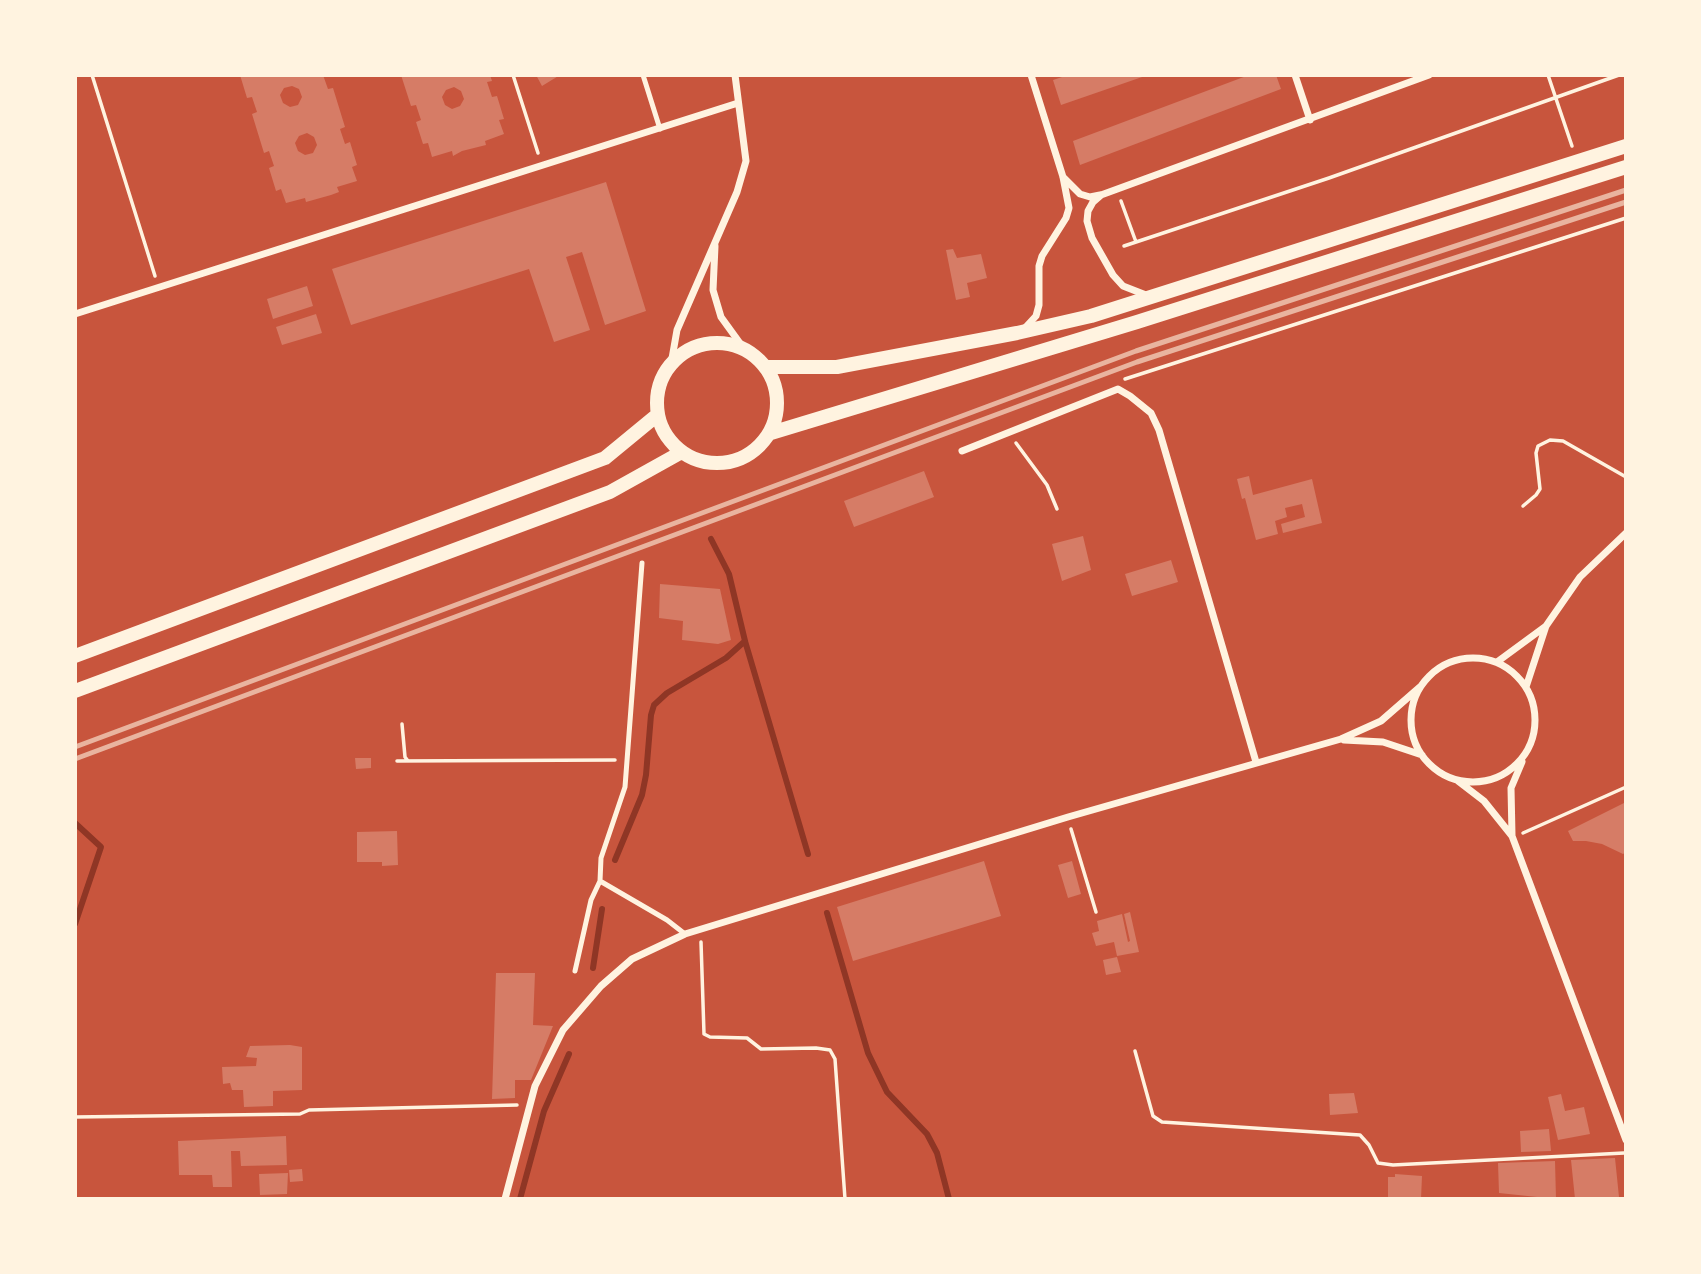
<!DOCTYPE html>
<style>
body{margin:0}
#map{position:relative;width:1701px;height:1274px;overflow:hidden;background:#c8553d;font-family:Montserrat,sans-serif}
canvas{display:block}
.frame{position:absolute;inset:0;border:77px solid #fff3e0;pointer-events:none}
</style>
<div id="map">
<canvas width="1701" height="1274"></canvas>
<div class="frame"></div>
</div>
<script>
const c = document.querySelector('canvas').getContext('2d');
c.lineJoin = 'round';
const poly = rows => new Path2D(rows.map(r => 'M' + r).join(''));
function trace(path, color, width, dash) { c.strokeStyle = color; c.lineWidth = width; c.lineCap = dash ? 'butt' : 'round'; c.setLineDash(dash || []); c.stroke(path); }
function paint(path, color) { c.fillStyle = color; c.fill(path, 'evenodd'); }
trace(poly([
 [711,539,729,574,745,641,808,854],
 [75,823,101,847,75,924],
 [615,860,642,795,646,775,651,715,654,705,667,693,726,658,745,641],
 [827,913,868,1053,887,1092,927,1134,937,1153,949,1199],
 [593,968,602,909],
 [520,1199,544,1111,569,1054]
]), '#8f3625', 6);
paint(poly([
 [240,75,323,75,328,89,333,88,345,127,340,129,345,144,350,142,357,165,352,167,357,181,337,187,339,192,331,195,306,202,305,198,286,203,281,189,276,191,269,168,274,166,269,151,264,153,252,114,257,112,252,97,247,98],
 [292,86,299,89,302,97,298,105,290,107,283,103,280,95,284,88],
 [307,133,314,137,317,145,313,153,305,155,298,151,295,143,299,136],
 [401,75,490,75,492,81,487,82,492,97,497,96,504,119,499,120,504,134,485,141,486,145,462,151,453,156,452,151,432,157,428,143,423,144,416,122,421,120,416,105,411,106],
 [454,87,461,91,464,99,460,106,452,109,445,105,442,97,446,90],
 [536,75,560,75,542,86],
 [1068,75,1145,75,1145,76,1061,105,1053,80],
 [1249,75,1276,75,1281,89,1080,165,1073,141],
 [606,182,646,311,605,325,582,252,566,257,590,330,554,342,529,269,351,325,332,269],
 [953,249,957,258,981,254,987,278,967,283,970,297,956,300,946,250],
 [307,286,313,306,273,319,267,299],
 [316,314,322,333,282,345,276,327],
 [924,471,934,497,854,527,844,501],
 [1249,476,1253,495,1312,479,1322,523,1283,533,1281,524,1305,517,1302,504,1285,508,1287,517,1275,521,1278,534,1256,540,1245,498,1242,499,1237,479],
 [1083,536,1091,570,1062,581,1052,544],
 [1171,560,1178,582,1132,596,1125,574],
 [660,584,720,589,731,640,718,644,682,640,683,621,659,618],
 [355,758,371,758,371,768,356,769],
 [1626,802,1626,852,1623,854,1602,844,1586,841,1573,841,1568,831],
 [397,831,398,865,382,866,382,862,357,862,357,832],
 [984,861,1001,916,853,961,837,907],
 [1072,861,1081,894,1068,898,1058,865],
 [1130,912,1139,952,1117,956,1114,942,1096,946,1092,933,1099,931,1097,921,1122,914,1128,942,1130,941,1124,914],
 [1117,957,1121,972,1106,975,1103,960],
 [496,973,535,973,533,1025,553,1026,531,1080,515,1080,515,1098,492,1099],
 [290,1045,302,1047,302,1090,273,1091,273,1106,244,1107,243,1090,232,1090,230,1083,223,1084,222,1067,256,1066,257,1058,246,1057,250,1046],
 [1354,1093,1358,1113,1330,1115,1329,1094],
 [1561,1094,1565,1111,1584,1107,1590,1134,1558,1140,1548,1097],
 [1549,1129,1551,1151,1521,1152,1520,1131],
 [286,1136,287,1165,241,1166,240,1151,231,1151,232,1187,213,1187,212,1175,179,1175,178,1141],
 [1615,1158,1619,1197,1575,1199,1571,1160],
 [1555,1161,1556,1199,1499,1193,1498,1163],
 [302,1169,303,1181,290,1182,289,1170],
 [288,1173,287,1194,260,1195,259,1174],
 [1395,1174,1422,1176,1421,1199,1388,1199,1388,1177,1395,1177]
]), '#d67c66');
trace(poly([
 [92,75,155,276],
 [513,75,538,153],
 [1548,75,1572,146],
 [1121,201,1136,242],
 [1124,246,1329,178,1619,75],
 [1125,379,1626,218],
 [1016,443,1047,485,1057,509],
 [1523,506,1536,495,1540,489,1536,453,1538,446,1550,440,1563,441,1626,477],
 [402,724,405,757,408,761],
 [397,761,615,760],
 [1071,829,1096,912],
 [1523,833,1626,787],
 [701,942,704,1034,710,1037,747,1038,761,1049,816,1048,830,1050,835,1059,845,1199],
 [1135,1051,1153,1116,1162,1122,1360,1135,1369,1145,1378,1163,1393,1165,1624,1153],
 [75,1117,300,1114,309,1110,517,1105]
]), '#fff3e0', 3.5);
trace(poly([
 [643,75,660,129],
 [600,881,667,920,685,934],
 [575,971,591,900,600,881,601,858,625,787,642,563]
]), '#fff3e0', 5);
trace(poly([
 [1295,75,1310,120],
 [1063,177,1080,194,1090,197,1100,195],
 [715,246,713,290,721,317,742,346],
 [1146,295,1123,286,1113,275,1092,238,1087,221,1088,211,1093,202,1101,195,1429,75],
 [75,314,738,103],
 [1024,329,1036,316,1039,305,1039,266,1042,256,1066,218,1069,208,1063,177,1031,75],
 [671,364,677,330,737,192,746,161,735,75],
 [962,451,1118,389,1130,396,1151,413,1159,430,1256,762],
 '1411 720a62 62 0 1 1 124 0a62 62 0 1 1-124 0Z',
 [1497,662,1546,626],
 [1526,687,1546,626,1580,577,1626,533],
 [1344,740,1383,742,1422,755],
 [1458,781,1484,801,1512,836,1626,1140],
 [1512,835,1511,788,1522,762],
 [505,1199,535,1086,563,1030,601,986,632,959,685,934,1068,817,1341,739,1381,721,1420,687]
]), '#fff3e0', 7);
trace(poly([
 '657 403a60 60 0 1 1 120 0a60 60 0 1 1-120 0Z',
 [767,367,837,367,1017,333,1091,316,1626,146],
 [771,433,1137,322,1626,167],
 [75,656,605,458,656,416],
 [75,691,610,492,680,453]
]), '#fff3e0', 14);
trace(poly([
 [75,747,1136,351,1626,190],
 [75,759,1137,362,1626,202]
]), '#e9b49f', 5);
</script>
